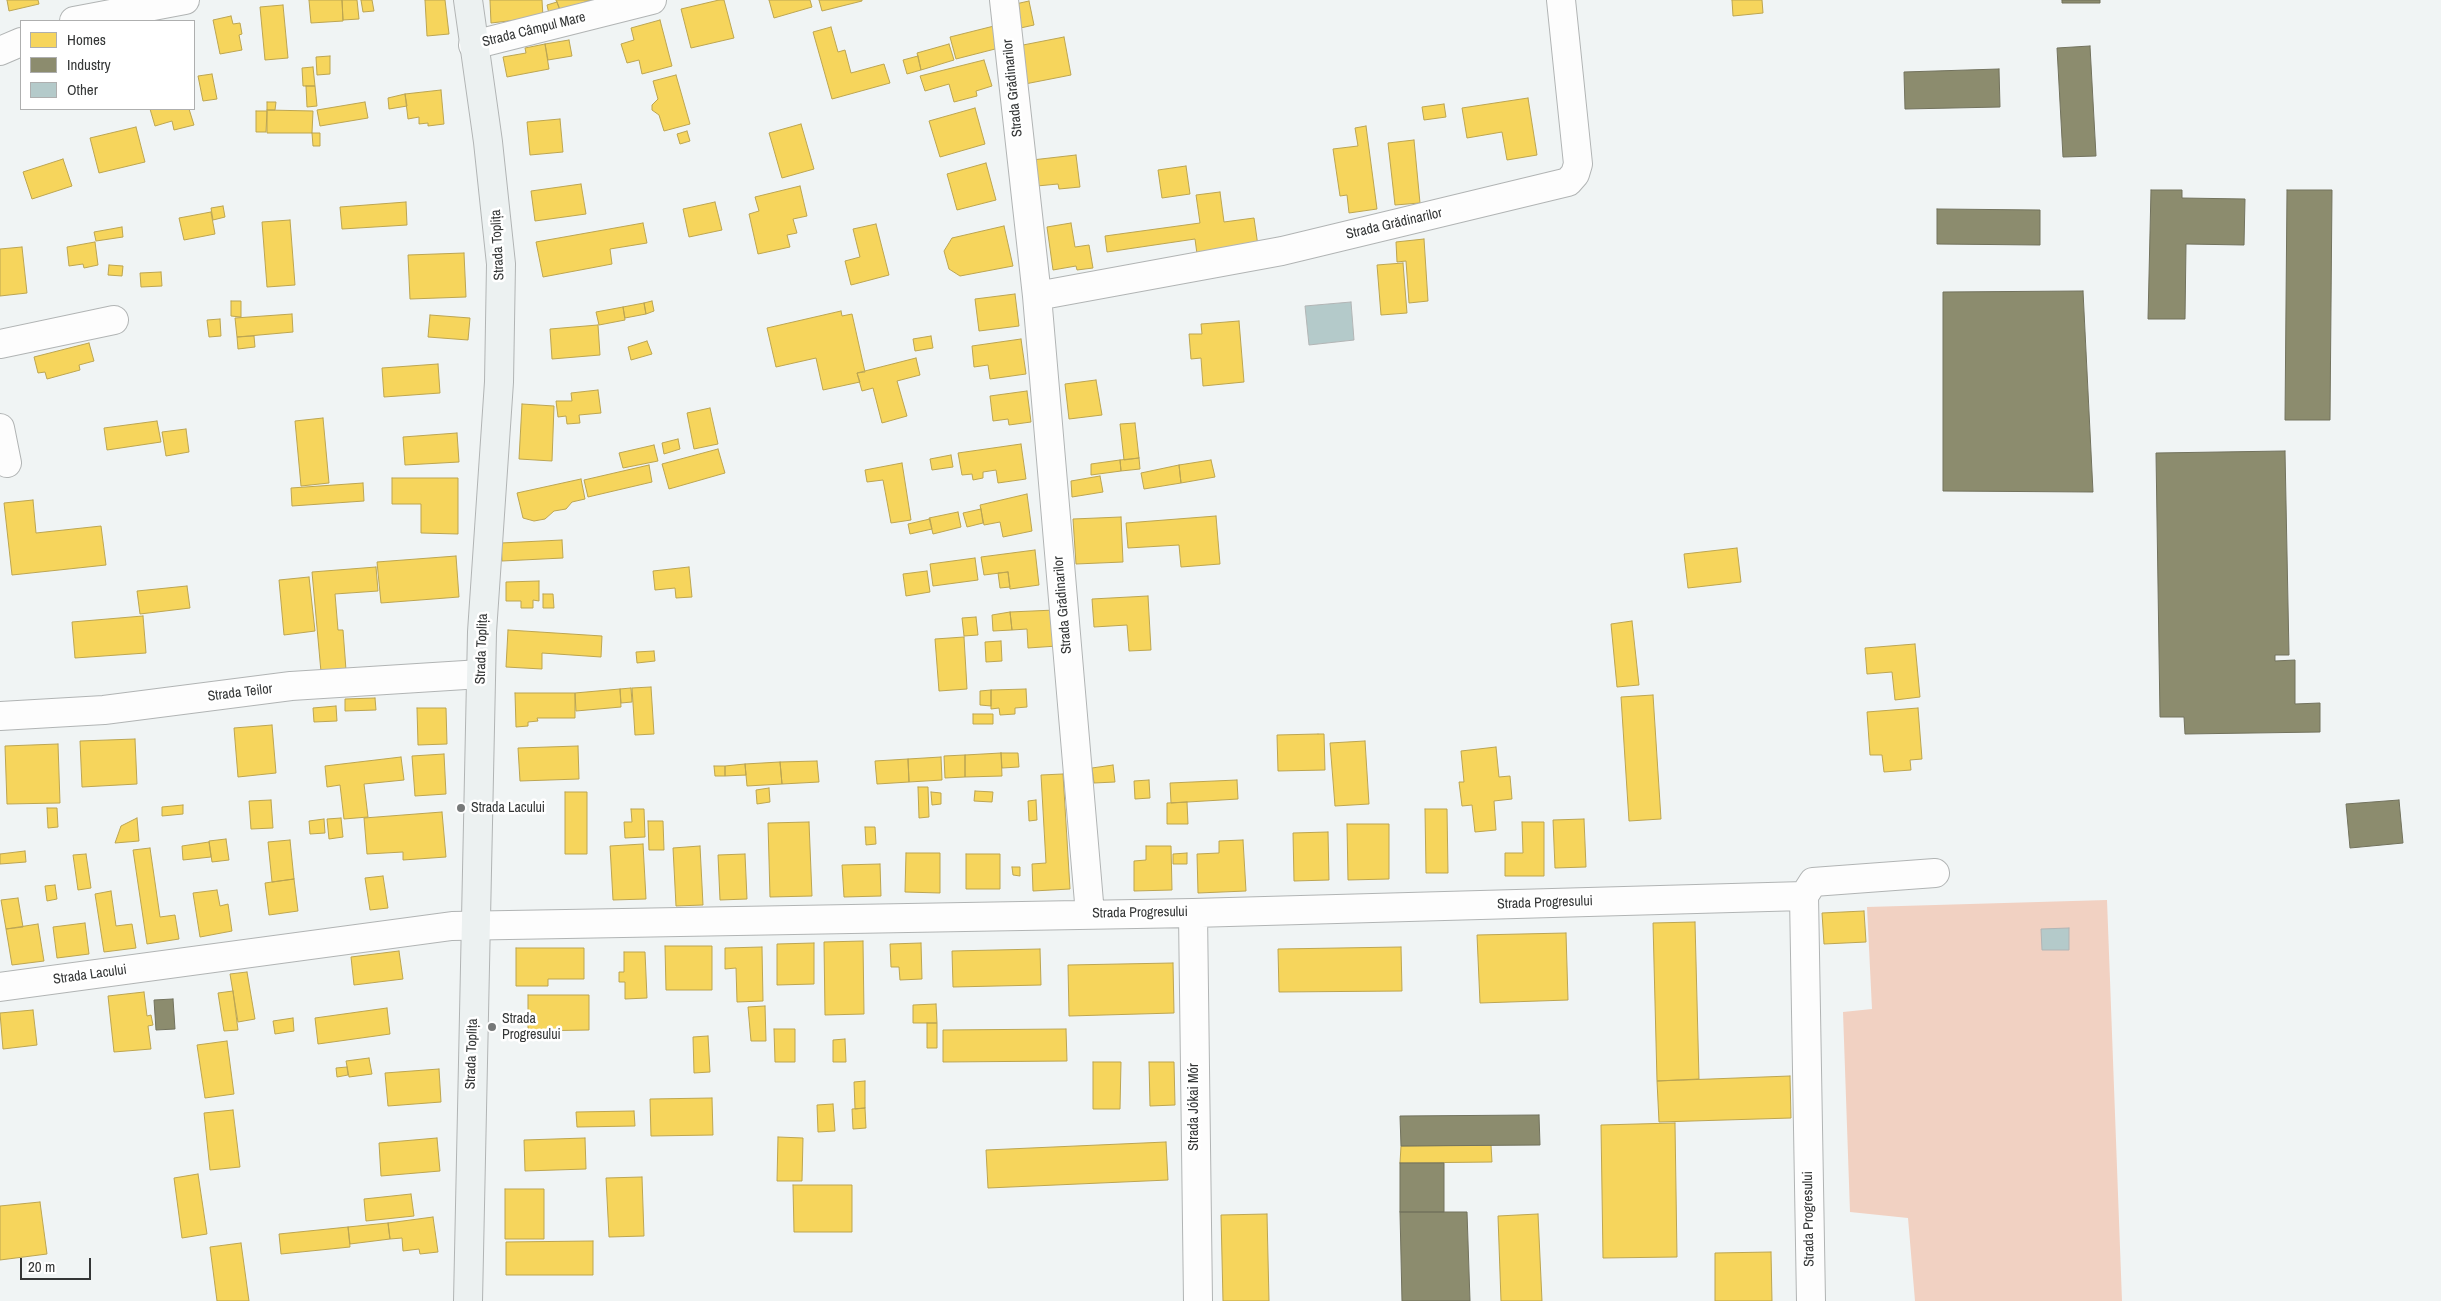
<!DOCTYPE html>
<meta charset="utf-8">
<style>
body{margin:0}
#map{position:relative;width:2441px;height:1301px;overflow:hidden;background:#f0f4f4;font-family:"Archivo Narrow",sans-serif}
canvas{display:block}
.legend{position:absolute;left:20px;top:20px;width:175px;height:90px;box-sizing:border-box;background:#fff;border:1px solid #aeafaf;margin:0;padding:6px 9px;list-style:none;font-size:15px;color:#343636}
.legend li{display:flex;align-items:center;gap:10px;height:25px}
.legend b{width:25px;border:1px solid #aeafaf}
.scale{position:absolute;left:20px;top:1258px;width:71px;height:22px;box-sizing:border-box;border:2px solid #343636;border-top:0;padding-left:6px;font-size:15px;line-height:18px;white-space:nowrap;color:#343636;-webkit-text-stroke:4px #fff;paint-order:stroke}
</style>
<div id="map">
<canvas width="2441" height="1301"></canvas>
<ul class="legend">
<li><b style="height:14px;background:#f6d55c"></b>Homes</li>
<li><b style="height:14px;background:#8c8c6e"></b>Industry</li>
<li><b style="height:14px;background:#b4caca"></b>Other</li>
</ul>
<div class="scale">20 m</div>
</div>
<script>
const c = document.querySelector('canvas').getContext('2d');
c.lineJoin = 'round';
function paint(path, color) { c.fillStyle = color; c.fill(path, 'evenodd'); }
const poly = rows => new Path2D(rows.map(r => 'M' + r).join(''));
function trace(path, color, width, dash) { c.strokeStyle = color; c.lineWidth = width; c.lineCap = dash ? 'butt' : 'round'; c.setLineDash(dash || []); c.stroke(path); }
function label(font, color, halo, rows, align = 'center') {
  c.font = font + ' "Archivo Narrow",sans-serif'; c.lineWidth = 5; c.setLineDash([]); c.textBaseline = 'middle'; c.strokeStyle = halo; c.fillStyle = color; for (const [text, x, y, turn = 0] of rows) {
    c.save(); c.translate(x, y); c.rotate((+turn || 0) * Math.PI / 180); c.textAlign = isNaN(turn) ? turn : align; if (halo) c.strokeText(text, 0, 0); c.fillText(text, 0, 0); c.restore();
  }
}
paint(poly([
 [2107,900,2122,1301,1915,1301,1908,1218,1850,1212,1843,1012,1872,1009,1867,907]
]), '#f1d1c2');
const homes = poly([
 [7,0,38,0,39,4,9,11,7,0],
 [309,0,342,0,343,21,311,23,309,0],
 [342,0,357,0,359,19,343,20,342,0],
 [361,0,372,0,374,11,363,12,361,0],
 [425,0,445,0,449,34,427,36,425,0],
 [490,0,542,0,543,17,491,23,490,0],
 [556,0,591,0,560,10,556,0],
 [719,0,724,0,734,38,691,48,681,9,719,0],
 [769,0,810,0,812,7,774,18,769,0],
 [819,0,862,0,862,1,822,11,819,0],
 [1732,0,1762,0,1763,13,1733,16,1732,0],
 [1029,1,1034,25,1016,29,1011,5,1029,1],
 [557,2,560,10,549,14,547,5,557,2],
 [283,5,288,58,265,60,260,7,283,5],
 [231,16,233,24,240,23,242,34,239,35,242,50,220,54,213,20,231,16],
 [660,20,672,66,642,74,639,60,627,63,621,44,634,40,631,28,660,20],
 [994,26,999,48,956,59,950,37,994,26],
 [831,27,838,52,845,50,851,73,884,64,890,83,832,99,813,32,831,27],
 [1064,37,1071,75,1025,84,1018,46,1064,37],
 [569,40,572,56,548,60,545,44,569,40],
 [545,44,549,69,507,77,503,57,526,53,525,48,545,44],
 [949,44,954,60,921,70,917,53,949,44],
 [330,56,330,74,317,75,316,57,330,56],
 [918,56,921,70,907,74,903,60,918,56],
 [984,60,992,86,976,91,977,96,954,102,949,84,925,91,920,76,984,60],
 [313,67,315,86,303,86,302,68,313,67],
 [212,74,217,99,203,101,198,76,212,74],
 [676,75,690,124,664,131,659,115,652,110,652,105,658,99,653,81,676,75],
 [306,86,315,86,317,106,307,107,306,86],
 [441,90,444,124,428,126,428,123,419,124,419,117,408,119,405,94,441,90],
 [405,94,407,106,389,109,388,98,405,94],
 [1528,98,1537,155,1507,160,1502,132,1467,138,1462,108,1528,98],
 [267,102,276,102,275,110,267,110,267,102],
 [365,102,368,118,320,126,317,110,365,102],
 [1444,104,1446,117,1424,120,1422,107,1444,104],
 [975,108,985,144,940,157,929,121,975,108],
 [150,109,189,109,194,125,174,130,172,121,155,126,150,109],
 [267,110,313,111,312,133,267,133,267,110],
 [256,111,267,111,266,132,256,132,256,111],
 [560,119,563,152,530,155,527,122,560,119],
 [801,124,814,169,782,178,769,133,801,124],
 [1366,126,1377,209,1349,213,1347,195,1340,196,1333,149,1358,146,1355,128,1366,126],
 [136,127,145,162,99,173,90,138,136,127],
 [687,131,690,141,680,144,677,134,687,131],
 [312,133,320,133,320,146,313,146,312,133],
 [1414,140,1420,203,1395,205,1388,143,1414,140],
 [1076,155,1080,187,1059,189,1058,184,1037,186,1032,160,1076,155],
 [63,159,72,186,32,199,23,172,63,159],
 [986,163,996,200,957,210,947,174,986,163],
 [1186,166,1190,194,1162,198,1158,170,1186,166],
 [581,184,586,214,535,221,531,191,581,184],
 [800,186,807,216,793,219,797,233,787,235,790,247,758,254,749,214,759,211,755,197,800,186],
 [1220,192,1224,222,1254,218,1258,246,1197,254,1195,239,1107,252,1105,236,1200,223,1196,195,1220,192],
 [406,202,407,225,342,229,340,207,406,202],
 [715,202,722,230,689,237,683,209,715,202],
 [223,206,225,217,213,220,211,208,223,206],
 [211,212,215,234,184,240,179,218,211,212],
 [290,220,295,285,267,287,262,222,290,220],
 [643,223,647,243,610,249,612,264,543,277,536,242,643,223],
 [1071,223,1075,247,1089,245,1093,268,1077,270,1076,266,1053,270,1047,227,1071,223],
 [876,224,889,275,851,285,845,261,860,257,853,229,876,224],
 [1004,226,1013,266,960,276,949,269,944,251,952,238,1004,226],
 [122,227,123,237,96,241,94,232,122,227],
 [1424,239,1428,301,1409,303,1406,261,1397,262,1396,242,1424,239],
 [95,242,98,265,84,268,83,264,69,266,67,247,95,242],
 [22,247,27,293,0,296,0,249,22,247],
 [464,253,466,297,410,299,408,255,464,253],
 [1403,263,1407,313,1381,315,1377,265,1403,263],
 [109,265,123,266,122,276,108,275,109,265],
 [161,272,162,286,141,287,140,273,161,272],
 [1015,294,1019,326,979,331,975,299,1015,294],
 [231,301,241,301,241,317,231,316,231,301],
 [652,301,654,311,646,314,644,303,652,301],
 [644,303,646,314,625,318,623,307,644,303],
 [623,307,625,320,599,325,596,312,623,307],
 [841,311,842,316,852,314,865,372,857,373,860,382,823,390,816,358,776,367,767,328,841,311],
 [292,314,293,332,237,337,235,318,292,314],
 [430,315,470,318,468,340,428,337,430,315],
 [220,319,221,336,209,337,207,320,220,319],
 [1239,321,1244,382,1203,386,1201,358,1191,359,1189,334,1202,334,1201,324,1239,321],
 [598,325,600,355,552,359,550,329,598,325],
 [254,336,255,347,238,349,237,337,254,336],
 [931,336,933,348,915,351,913,339,931,336],
 [1021,339,1026,374,990,379,988,365,974,367,972,346,1021,339],
 [647,341,652,354,631,360,628,347,647,341],
 [89,343,94,361,79,365,80,370,47,379,45,372,38,373,34,357,89,343],
 [916,358,920,375,897,381,907,416,882,423,873,388,862,391,857,373,916,358],
 [438,364,440,393,384,397,382,368,438,364],
 [1096,380,1102,415,1069,419,1065,384,1096,380],
 [598,390,601,413,579,415,580,423,567,424,566,416,558,417,556,401,572,401,571,393,598,390],
 [1027,391,1031,422,1009,425,1008,419,993,421,990,396,1027,391],
 [522,404,554,406,552,461,519,459,522,404],
 [710,408,718,444,694,449,687,413,710,408],
 [323,418,329,483,301,486,295,421,323,418],
 [157,421,161,442,107,450,104,428,157,421],
 [1135,423,1139,458,1124,460,1120,424,1135,423],
 [186,429,189,452,166,456,162,432,186,429],
 [457,433,459,462,405,465,403,437,457,433],
 [678,439,680,449,664,454,662,443,678,439],
 [1021,444,1026,479,998,483,996,470,983,472,983,478,973,480,972,474,962,475,958,453,1021,444],
 [654,445,658,461,623,468,619,453,654,445],
 [718,449,725,473,669,489,662,464,718,449],
 [951,455,953,467,932,470,930,459,951,455],
 [1139,458,1140,469,1121,471,1120,460,1139,458],
 [1120,460,1121,471,1091,475,1091,464,1120,460],
 [1211,460,1215,477,1181,483,1179,465,1211,460],
 [902,463,911,520,891,523,883,480,867,482,865,470,902,463],
 [649,465,652,482,588,497,584,480,649,465],
 [1179,465,1181,483,1144,489,1141,473,1179,465],
 [1100,476,1103,492,1072,497,1071,481,1100,476],
 [392,478,458,478,458,534,421,533,421,504,392,504,392,478],
 [581,479,585,499,572,502,566,509,554,511,545,519,534,521,523,518,517,493,581,479],
 [363,483,364,501,292,506,291,488,363,483],
 [1027,494,1032,531,1003,537,1000,522,984,525,980,505,1027,494],
 [33,500,36,533,101,526,106,565,12,575,4,503,33,500],
 [981,509,983,523,967,527,963,513,981,509],
 [958,512,961,527,933,534,929,518,958,512],
 [1216,516,1220,564,1181,567,1179,545,1128,548,1126,523,1216,516],
 [1121,517,1123,562,1076,564,1073,519,1121,517],
 [930,519,932,529,910,534,908,524,930,519],
 [562,540,563,558,502,561,501,543,562,540],
 [1737,548,1741,582,1688,588,1684,554,1737,548],
 [1035,550,1039,585,1010,589,1008,572,984,575,981,557,1035,550],
 [456,556,459,597,381,603,377,562,456,556],
 [975,558,978,580,933,586,930,564,975,558],
 [376,567,378,591,335,594,338,630,343,630,346,670,321,672,312,572,376,567],
 [689,567,692,597,676,598,675,588,655,590,653,571,689,567],
 [927,571,930,592,906,596,903,574,927,571],
 [1008,572,1010,587,1000,588,998,573,1008,572],
 [309,577,315,631,284,635,279,580,309,577],
 [539,581,539,601,533,600,533,608,521,608,521,601,506,601,506,582,539,581],
 [187,586,190,608,140,614,137,591,187,586],
 [543,594,553,594,554,608,543,608,543,594],
 [1148,596,1151,650,1129,651,1127,625,1094,627,1092,599,1148,596],
 [1055,610,1057,646,1028,648,1027,629,1012,630,1010,612,1055,610],
 [1010,612,1012,630,993,631,992,615,1010,612],
 [143,616,146,653,75,658,72,622,143,616],
 [976,617,978,635,964,636,962,618,976,617],
 [1632,621,1639,685,1617,687,1611,624,1632,621],
 [508,630,602,636,601,657,542,653,542,669,506,667,508,630],
 [964,637,967,689,939,691,935,639,964,637],
 [1001,641,1002,661,986,662,985,642,1001,641],
 [1915,644,1920,697,1895,700,1892,672,1867,674,1865,648,1915,644],
 [654,651,655,661,637,663,636,652,654,651],
 [651,687,654,734,635,735,632,688,651,687],
 [631,688,632,702,621,703,620,689,631,688],
 [620,689,621,707,576,711,575,693,620,689],
 [1026,689,1027,707,1015,708,1015,714,1000,715,999,708,991,709,991,690,1026,689],
 [991,690,991,706,980,705,980,691,991,690],
 [515,693,575,693,575,718,537,718,538,721,528,722,528,726,516,727,515,693],
 [1653,695,1661,819,1629,821,1621,697,1653,695],
 [375,698,376,710,345,711,345,699,375,698],
 [336,706,337,721,314,722,313,708,336,706],
 [417,708,446,708,447,744,418,745,417,708],
 [1918,708,1922,759,1910,760,1911,770,1884,772,1882,755,1870,755,1867,712,1918,708],
 [973,714,993,714,993,724,973,724,973,714],
 [272,725,276,773,238,777,234,728,272,725],
 [1318,734,1324,734,1325,770,1278,771,1277,735,1318,734],
 [135,739,137,784,82,787,80,741,135,739],
 [1365,741,1369,804,1335,806,1330,743,1365,741],
 [58,744,60,803,7,804,5,746,58,744],
 [578,746,579,779,520,781,518,748,578,746],
 [1496,747,1499,777,1510,776,1512,799,1494,801,1496,830,1475,832,1472,805,1462,806,1459,782,1464,782,1461,751,1496,747],
 [1001,753,1018,753,1019,767,1002,768,1001,753],
 [1001,753,1002,776,965,777,965,755,1001,753],
 [444,754,446,794,415,796,412,756,444,754],
 [965,755,965,777,945,778,944,756,965,755],
 [401,757,404,780,364,784,368,817,344,819,340,785,327,787,325,766,401,757],
 [941,757,942,780,909,782,908,759,941,757],
 [908,759,909,782,877,784,875,761,908,759],
 [817,761,819,782,782,784,780,762,817,761],
 [780,762,782,784,747,786,745,764,780,762],
 [745,764,746,775,725,776,725,766,745,764],
 [1113,765,1115,782,1094,783,1092,768,1113,765],
 [714,766,725,766,725,776,715,776,714,766],
 [1063,774,1070,889,1033,891,1032,864,1046,863,1041,775,1063,774],
 [1149,780,1150,798,1135,799,1134,781,1149,780],
 [1237,780,1238,799,1171,803,1170,783,1237,780],
 [918,787,928,787,929,817,919,818,918,787],
 [769,788,770,802,757,804,756,790,769,788],
 [975,791,993,792,992,802,974,801,975,791],
 [565,792,587,792,587,854,565,854,565,792],
 [931,792,941,793,941,804,932,805,931,792],
 [271,800,273,828,251,829,249,801,271,800],
 [1036,800,1037,820,1029,821,1028,801,1036,800],
 [1187,802,1188,824,1167,824,1167,803,1187,802],
 [183,805,183,814,162,816,162,807,183,805],
 [47,808,57,808,58,827,48,828,47,808],
 [631,809,644,809,645,837,625,838,624,822,632,822,631,809],
 [1425,809,1447,809,1448,873,1426,873,1425,809],
 [442,812,446,857,403,860,403,852,367,854,364,818,442,812],
 [137,818,139,841,115,843,121,826,137,818],
 [341,818,343,837,329,839,327,819,341,818],
 [324,819,325,833,310,834,309,821,324,819],
 [1584,819,1586,867,1555,868,1553,820,1584,819],
 [648,821,663,821,664,850,649,850,648,821],
 [809,822,812,896,770,897,768,823,809,822],
 [1522,822,1544,822,1544,876,1505,876,1505,853,1523,853,1522,822],
 [1347,824,1389,824,1389,879,1348,880,1347,824],
 [865,827,875,827,876,844,866,845,865,827],
 [1328,832,1329,880,1294,881,1293,833,1328,832],
 [226,839,229,860,212,862,209,841,226,839],
 [290,840,294,879,272,882,268,842,290,840],
 [1243,840,1246,891,1198,893,1197,854,1219,853,1219,841,1243,840],
 [209,842,211,857,183,860,182,846,209,842],
 [643,844,646,899,613,900,610,846,643,844],
 [700,846,703,905,676,906,673,848,700,846],
 [1146,846,1171,846,1172,890,1134,891,1134,861,1146,860,1146,846],
 [150,848,160,917,175,915,179,939,147,944,133,850,150,848],
 [25,851,26,862,0,864,0,854,25,851],
 [906,853,940,853,940,893,905,892,906,853],
 [1187,853,1187,864,1173,864,1173,854,1187,853],
 [86,854,91,888,78,890,73,855,86,854],
 [745,854,747,899,720,900,718,855,745,854],
 [966,854,1000,854,1000,889,966,889,966,854],
 [880,864,881,896,844,897,842,865,880,864],
 [1012,867,1020,867,1020,876,1013,875,1012,867],
 [383,876,388,908,370,910,365,878,383,876],
 [294,879,298,911,269,915,265,883,294,879],
 [55,885,57,899,47,901,45,886,55,885],
 [217,890,220,906,228,904,232,931,200,937,193,893,217,890],
 [111,891,116,926,132,924,136,948,104,952,95,894,111,891],
 [18,898,23,927,6,929,1,900,18,898],
 [1864,911,1866,942,1824,944,1822,913,1864,911],
 [1695,922,1699,1079,1657,1081,1653,923,1695,922],
 [85,923,89,954,57,958,53,927,85,923],
 [38,924,44,961,12,965,6,929,38,924],
 [1566,933,1568,1000,1480,1003,1477,935,1566,933],
 [863,941,864,1014,825,1015,824,942,863,941],
 [814,943,814,984,777,985,777,944,814,943],
 [921,943,922,979,900,980,899,967,891,967,890,944,921,943],
 [665,946,712,946,712,990,666,990,665,946],
 [762,947,763,1001,737,1002,736,968,725,969,725,948,762,947],
 [1401,947,1402,991,1279,992,1278,949,1401,947],
 [516,948,584,948,584,979,548,979,548,986,516,986,516,948],
 [1040,949,1041,985,953,987,952,951,1040,949],
 [399,951,403,979,354,985,351,957,399,951],
 [624,952,645,952,647,998,625,999,625,982,619,982,619,972,624,972,624,952],
 [1173,963,1174,1013,1069,1016,1068,965,1173,963],
 [247,972,255,1019,238,1022,230,974,247,972],
 [233,991,238,1030,224,1031,218,993,233,991],
 [144,992,147,1016,151,1015,153,1025,148,1026,151,1049,114,1052,108,996,144,992],
 [528,995,589,995,589,1030,528,1031,528,995],
 [936,1004,937,1023,913,1023,913,1005,936,1004],
 [765,1006,766,1041,751,1041,748,1007,765,1006],
 [387,1008,390,1034,318,1044,315,1018,387,1008],
 [33,1010,37,1045,3,1049,0,1013,33,1010],
 [293,1018,294,1031,275,1034,273,1021,293,1018],
 [927,1023,937,1023,937,1048,927,1048,927,1023],
 [774,1029,795,1029,795,1062,775,1062,774,1029],
 [1066,1029,1067,1061,943,1062,943,1030,1066,1029],
 [708,1036,710,1072,694,1073,693,1037,708,1036],
 [845,1039,846,1062,833,1062,833,1040,845,1039],
 [227,1041,234,1094,205,1098,197,1045,227,1041],
 [369,1058,372,1074,349,1077,346,1061,369,1058],
 [1093,1062,1121,1062,1120,1109,1093,1109,1093,1062],
 [1149,1062,1174,1062,1175,1105,1150,1106,1149,1062],
 [347,1067,348,1075,337,1077,336,1068,347,1067],
 [439,1069,441,1102,388,1106,385,1073,439,1069],
 [1790,1076,1791,1118,1659,1122,1657,1081,1790,1076],
 [865,1081,865,1108,855,1109,854,1082,865,1081],
 [712,1098,713,1135,651,1136,650,1099,712,1098],
 [833,1104,835,1131,818,1132,817,1105,833,1104],
 [865,1108,866,1128,853,1129,852,1109,865,1108],
 [233,1110,240,1167,210,1170,204,1113,233,1110],
 [634,1111,635,1126,577,1127,576,1112,634,1111],
 [1675,1123,1677,1257,1603,1258,1601,1125,1675,1123],
 [778,1137,803,1138,802,1181,777,1181,778,1137],
 [437,1138,440,1171,381,1176,379,1143,437,1138],
 [585,1138,586,1169,525,1171,524,1140,585,1138],
 [1166,1142,1168,1180,988,1188,986,1150,1166,1142],
 [1491,1145,1492,1162,1400,1163,1401,1146,1491,1145],
 [198,1174,207,1234,182,1238,174,1178,198,1174],
 [642,1177,644,1236,609,1237,606,1178,642,1177],
 [793,1185,852,1185,852,1232,794,1232,793,1185],
 [505,1189,544,1189,544,1239,505,1239,505,1189],
 [411,1194,414,1216,366,1221,364,1199,411,1194],
 [40,1202,47,1254,0,1260,0,1206,40,1202],
 [1267,1214,1269,1301,1223,1301,1221,1215,1267,1214],
 [1538,1214,1542,1301,1501,1301,1498,1216,1538,1214],
 [433,1217,438,1252,420,1254,419,1249,403,1251,402,1238,390,1239,388,1223,433,1217],
 [388,1223,390,1239,350,1244,348,1227,388,1223],
 [348,1227,350,1247,281,1254,279,1234,348,1227],
 [593,1241,593,1275,506,1275,506,1242,593,1241],
 [241,1243,249,1301,217,1301,210,1247,241,1243],
 [1771,1252,1772,1301,1715,1301,1715,1253,1771,1252]
]);
paint(homes, '#f6d55c');
trace(homes, '#bca551', 1);
const industry = poly([
 [2062,0,2100,0,2100,3,2062,3,2062,0],
 [2090,46,2096,156,2063,157,2057,48,2090,46],
 [1999,69,2000,107,1905,109,1904,72,1999,69],
 [2151,190,2182,190,2182,198,2245,199,2244,245,2186,244,2185,319,2148,319,2151,190],
 [2287,190,2332,190,2330,420,2285,420,2287,190],
 [1937,209,2040,210,2040,245,1937,244,1937,209],
 [2083,291,2093,492,1943,491,1943,292,2083,291],
 [2285,451,2289,655,2275,655,2275,661,2295,660,2295,704,2320,703,2320,732,2185,734,2184,717,2160,717,2156,453,2285,451],
 [2399,800,2403,843,2350,848,2346,804,2399,800],
 [173,999,175,1029,156,1030,154,1000,173,999],
 [1539,1115,1540,1145,1401,1146,1400,1116,1539,1115],
 [1400,1163,1444,1163,1444,1212,1400,1212,1400,1163],
 [1400,1212,1467,1212,1470,1301,1402,1301,1400,1212]
]);
paint(industry, '#8c8c6e');
trace(industry, '#72725d', 1);
const building = poly([
 [1351,302,1354,340,1309,345,1305,306,1351,302],
 [2069,928,2069,950,2042,950,2041,929,2069,928]
]);
paint(building, '#b4caca');
trace(building, '#b2b5b5', 1);
const street = poly([
 [1004,0,1037,296,1090,914],
 [74,21,185,0],
 [473,45,652,0],
 [0,51,21,42],
 [1037,296,1282,251,1568,182,1575,174,1578,164,1561,0],
 [0,344,114,320],
 [0,428,7,463],
 [0,716,104,710,291,686,481,674],
 [1193,913,1198,1301],
 [0,987,452,926,1193,913,1804,896],
 [1811,1301,1804,896,1813,882,1935,873]
]);
const secondary = poly([
 [468,0,488,142,501,264,499,382,482,632,468,1301]
]);
trace(street, '#b1b4b4', 30);
trace(secondary, '#b1b4b4', 30);
trace(street, '#fdfdfd', 28);
trace(secondary, '#ecf1f1', 28);
for (const [x, y, r, color] of [
 [461,808,5,"#767878"],
 [492,1027,5,"#767878"]
]) { const dot = new Path2D(); dot.arc(x, y, r, 0, 2 * Math.PI); c.fillStyle = color; c.fill(dot); trace(dot, '#fff', 2); }
label('14px', '#343636', '#fff', [
 ["Strada Câmpul Mare",534,30,-14],
 ["Strada Grădinarilor",1013,88,-96],
 ["Strada Grădinarilor",1394,224,-13],
 ["Strada Toplița",498,245,-93],
 ["Strada Grădinarilor",1063,605,-95],
 ["Strada Toplița",482,649,-88],
 ["Strada Teilor",240,693,-7],
 ["Strada Progresului",1545,903,-2],
 ["Strada Progresului",1140,913,-1],
 ["Strada Lacului",90,975,-8],
 ["Strada Toplița",472,1054,-88],
 ["Strada Jókai Mór",1194,1107,-90],
 ["Strada Progresului",1809,1219,-91]
]);
label('14px', '#343636', '#fff', [
 ["Strada Lacului",471,808],
 ["Strada",502,1019],
 ["Progresului",502,1035]
], 'left');
</script>
